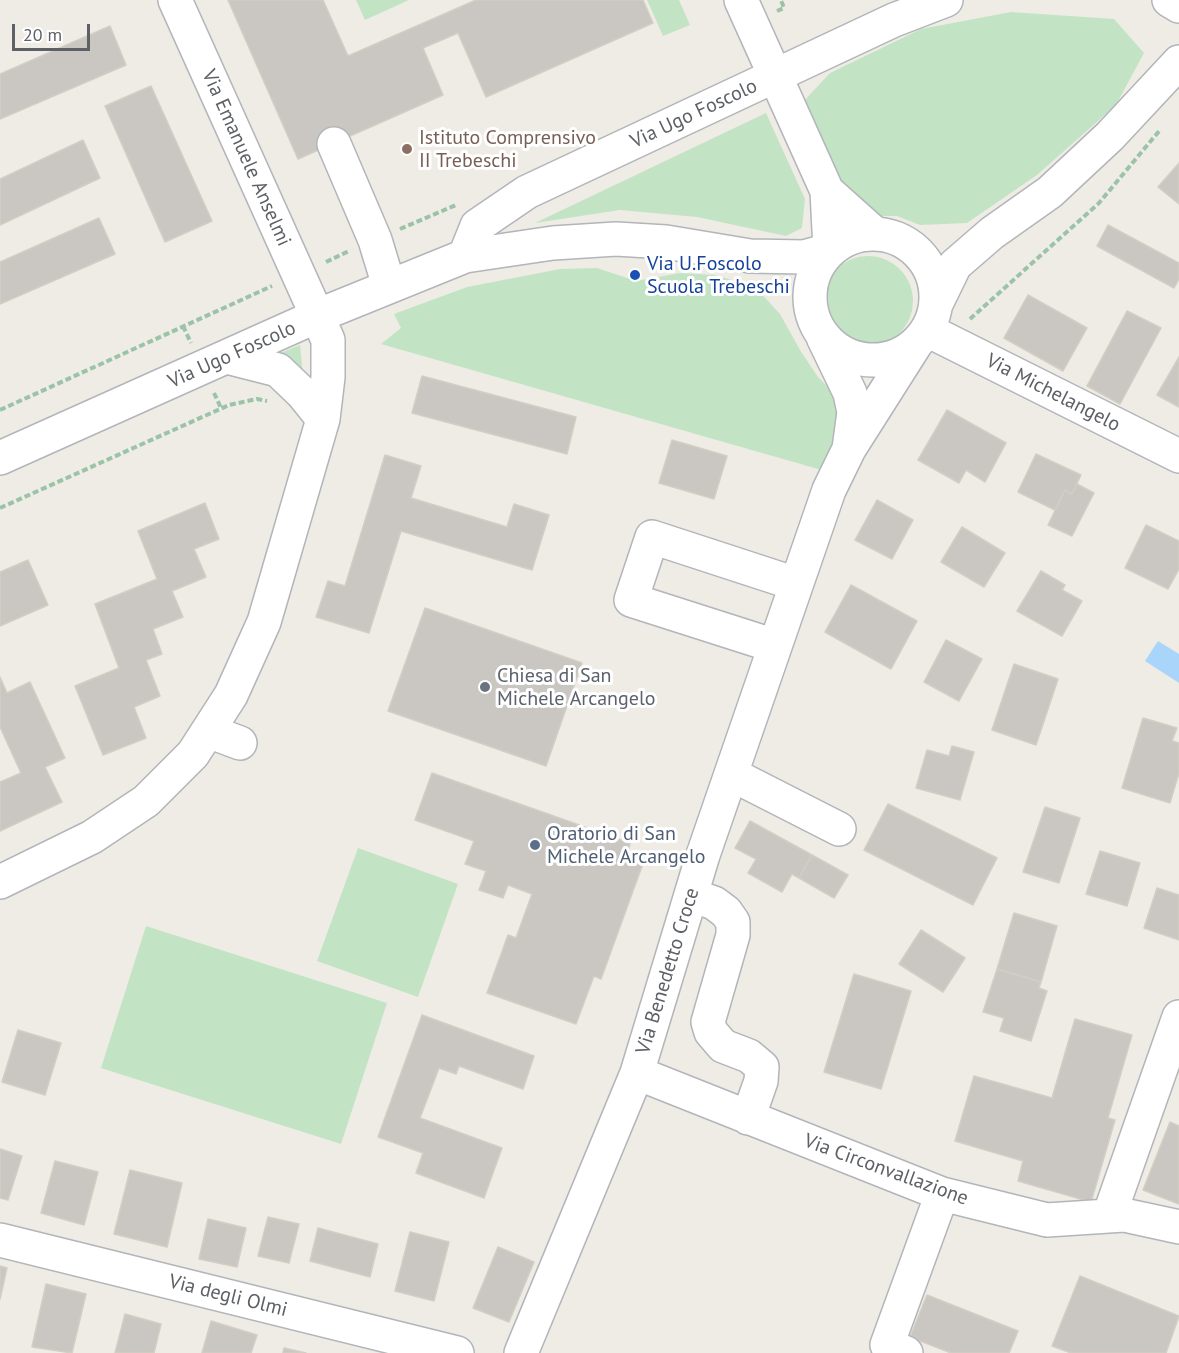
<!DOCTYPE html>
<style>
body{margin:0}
#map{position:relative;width:1179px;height:1353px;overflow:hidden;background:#eeece5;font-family:"PT Sans",sans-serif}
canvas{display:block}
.scale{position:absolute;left:12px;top:24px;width:78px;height:27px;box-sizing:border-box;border:3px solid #5d6065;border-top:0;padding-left:8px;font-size:18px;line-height:21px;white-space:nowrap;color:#5d6065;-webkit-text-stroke:4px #fff;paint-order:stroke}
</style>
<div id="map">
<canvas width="1179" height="1353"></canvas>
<div class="scale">20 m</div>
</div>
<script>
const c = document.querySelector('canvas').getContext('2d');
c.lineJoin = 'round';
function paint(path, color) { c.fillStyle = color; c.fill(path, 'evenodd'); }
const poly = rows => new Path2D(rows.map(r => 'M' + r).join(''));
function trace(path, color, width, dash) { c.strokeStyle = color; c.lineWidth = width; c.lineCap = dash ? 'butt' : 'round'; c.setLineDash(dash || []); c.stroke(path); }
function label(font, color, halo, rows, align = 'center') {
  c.font = font + ' "PT Sans",sans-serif'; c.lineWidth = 6; c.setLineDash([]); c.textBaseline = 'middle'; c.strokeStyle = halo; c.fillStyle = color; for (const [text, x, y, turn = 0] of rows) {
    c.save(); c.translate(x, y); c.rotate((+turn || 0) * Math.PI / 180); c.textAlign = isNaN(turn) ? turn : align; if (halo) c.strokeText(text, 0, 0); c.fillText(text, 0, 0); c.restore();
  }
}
paint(poly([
 [356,0,409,0,365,20],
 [647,0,679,0,690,25,663,36],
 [1011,12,1114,19,1144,53,1116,105,1037,175,967,223,920,225,897,216,876,216,844,192,802,103,830,73,921,29],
 [766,113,805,199,802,228,786,236,697,217,620,210,535,223],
 '823 301a45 45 0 1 1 90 0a45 45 0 1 1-90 0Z',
 [597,268,636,281,680,273,715,275,755,287,780,314,800,350,818,377,832,391,842,408,841,435,825,471,381,344,401,328,394,314,467,287,560,269],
 [300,345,303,377,271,357],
 [358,848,458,884,418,997,317,961],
 [146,926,387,1003,341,1144,101,1068]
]), '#c3e4c4');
paint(poly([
 [1158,641,1179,654,1179,683,1145,661]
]), '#a9d5fa');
const building = poly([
 [228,0,323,0,348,56,476,0,643,0,653,23,486,97,458,33,423,48,443,95,298,159,228,0],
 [110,26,126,65,0,119,0,74,110,26],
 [151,86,212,221,165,242,105,106,151,86],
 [83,140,100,178,0,225,0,179,83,140],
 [1179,163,1179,204,1158,187,1179,163],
 [99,218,115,254,0,304,0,262,99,218],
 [1108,225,1179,263,1179,279,1174,288,1097,246,1108,225],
 [1028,295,1087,328,1063,371,1004,338,1028,295],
 [1127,311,1161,328,1120,404,1087,386,1127,311],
 [1179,357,1179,407,1157,395,1179,357],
 [422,376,576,417,567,454,412,413,422,376],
 [947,410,1006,443,985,482,966,470,959,483,918,460,947,410],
 [672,440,727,456,714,499,659,483,672,440],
 [1036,454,1081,475,1072,494,1065,490,1055,510,1018,492,1036,454],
 [385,455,421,466,411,498,507,527,514,504,549,515,532,570,401,531,369,633,316,617,328,581,345,586,385,455],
 [1077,484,1094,493,1072,536,1048,525,1065,490,1072,494,1077,484],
 [877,500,913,520,892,559,855,540,877,500],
 [205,503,219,539,194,549,206,577,172,591,183,617,153,629,162,654,146,660,160,696,134,707,146,738,103,755,75,686,119,668,95,604,157,579,138,531,205,503],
 [1146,525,1179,541,1179,569,1168,589,1125,568,1146,525],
 [962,527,1005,553,984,587,941,562,962,527],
 [28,560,48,605,0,626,0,572,28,560],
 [1041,571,1065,585,1062,590,1082,601,1062,636,1017,611,1041,571],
 [851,585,917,621,891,669,825,632,851,585],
 [425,608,582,663,546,766,388,711,425,608],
 [946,640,982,659,959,701,924,682,946,640],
 [1014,664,1058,679,1036,745,992,730,1014,664],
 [0,677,7,693,30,682,65,758,45,767,62,802,0,831,0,782,21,773,0,727,0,677],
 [1143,718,1177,728,1172,741,1179,743,1179,773,1170,803,1122,788,1143,718],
 [952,746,974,752,960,800,916,788,927,750,949,756,952,746],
 [432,773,630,843,628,852,645,858,601,979,594,976,576,1024,487,993,508,935,516,938,532,894,508,885,503,898,479,890,486,871,465,864,474,841,415,820,432,773],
 [888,804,997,858,973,905,864,850,888,804],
 [1045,807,1080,818,1059,883,1023,872,1045,807],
 [750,821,812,855,799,878,792,874,782,892,748,873,756,859,735,848,750,821],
 [1100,851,1140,863,1127,906,1086,894,1100,851],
 [812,855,848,875,834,898,799,878,812,855],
 [1157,888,1179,895,1179,940,1144,928,1157,888],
 [1014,913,1057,926,1041,982,997,969,1014,913],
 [921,930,965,958,943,992,899,964,921,930],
 [997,969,1041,982,1039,988,1047,991,1031,1041,1000,1031,1004,1018,983,1012,997,969],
 [854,974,911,991,881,1089,824,1072,854,974],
 [422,1015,534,1056,523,1089,459,1066,456,1074,439,1068,420,1118,502,1148,484,1198,416,1173,423,1153,378,1137,422,1015],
 [1075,1019,1132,1035,1108,1118,1115,1120,1091,1202,1018,1181,1023,1161,955,1141,974,1076,1052,1098,1075,1019],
 [18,1030,61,1043,45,1095,2,1082,18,1030],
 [1170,1122,1179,1126,1179,1204,1143,1190,1170,1122],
 [0,1149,22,1156,8,1200,0,1198,0,1149],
 [55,1161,98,1172,84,1225,41,1213,55,1161],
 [130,1170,182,1183,167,1247,114,1234,130,1170],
 [268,1217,299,1224,289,1263,258,1256,268,1217],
 [208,1219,246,1228,237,1267,199,1259,208,1219],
 [318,1228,378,1244,370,1277,310,1261,318,1228],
 [410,1232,449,1242,434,1301,395,1291,410,1232],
 [498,1247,534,1262,509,1322,473,1308,498,1247],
 [0,1266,7,1268,0,1299,0,1266],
 [1080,1276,1179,1316,1166,1353,1071,1353,1052,1346,1080,1276],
 [46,1284,86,1294,72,1353,32,1347,46,1284],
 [927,1295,1018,1331,1009,1353,951,1353,910,1337,927,1295],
 [125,1314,161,1324,154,1353,115,1353,125,1314],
 [211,1321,257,1335,251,1353,202,1353,211,1321],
 [284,1348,306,1353,283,1353,284,1348]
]);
paint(building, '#cac7c2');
trace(building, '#d3cec4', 1.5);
const minor = poly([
 [741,0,827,191],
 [1169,0,1179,6],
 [334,144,375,240,389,286],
 '810 297a63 63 0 1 1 126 0a63 63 0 1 1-126 0Z',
 [465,256,477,226,527,192,894,20,946,0],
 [937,302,955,265,992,233,1050,192,1110,136,1179,62],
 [927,330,1179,456],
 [823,337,850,393,854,412,849,449,915,345],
 [227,357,278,370,302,393,323,419],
 [0,458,317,316,465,256,553,243,616,239,666,242,750,256,804,257,830,250,827,191,874,233],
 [775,646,631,600,652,537,796,584],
 [208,731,240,743],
 [731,774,839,829],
 [0,882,92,837,146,801,193,754,231,695,264,622,323,419,328,377,328,340,175,0],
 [691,895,714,903,726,912,733,922,733,935,708,1022,711,1032,723,1046,749,1056,762,1067,761,1081,748,1118],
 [637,1073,942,1194,1047,1220,1124,1215,1179,1227],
 [1109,1216,1179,1017],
 [0,1240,457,1353],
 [521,1353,637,1073,703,855,829,490,849,449],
 [906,1353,887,1345,942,1194]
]);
trace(minor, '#b2b5b9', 36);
trace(poly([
 [777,11,784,8,781,0],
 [400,229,456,205],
 [326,262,349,251],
 [970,319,1099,203,1160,130],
 [183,326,191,343],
 [214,393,221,408],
 [0,410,272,286],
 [0,508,229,405,257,399,267,401]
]), '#9bc3a7', 4, [6, 3]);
trace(minor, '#fff', 33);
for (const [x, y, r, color] of [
 [407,149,6,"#8d6e63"],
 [635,275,6,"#1a4fb4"],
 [485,687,6,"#6b7280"],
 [535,845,6,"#5c6f8a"]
]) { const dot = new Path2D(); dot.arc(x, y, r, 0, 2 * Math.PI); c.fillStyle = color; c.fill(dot); trace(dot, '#fff', 2); }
label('20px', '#5d6065', '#fff', [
 ["Via Ugo Foscolo",694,114,-25],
 ["Via Emanuele Anselmi",246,158,66],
 ["Via Ugo Foscolo",232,355,-24],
 ["Via Michelangelo",1053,393,27],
 ["Via Benedetto Croce",668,971,-73],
 ["Via Circonvallazione",886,1170,20],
 ["Via degli Olmi",228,1296,14]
]);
label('20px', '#785e54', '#fff', [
 ["Istituto Comprensivo",419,138],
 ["II Trebeschi",419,161]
], 'left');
label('20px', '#164399', '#fff', [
 ["Via U.Foscolo",647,264],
 ["Scuola Trebeschi",647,287]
], 'left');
label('20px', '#5b616d', '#fff', [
 ["Chiesa di San",497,676],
 ["Michele Arcangelo",497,699]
], 'left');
label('20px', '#4e5e75', '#fff', [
 ["Oratorio di San",547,834],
 ["Michele Arcangelo",547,857]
], 'left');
</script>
